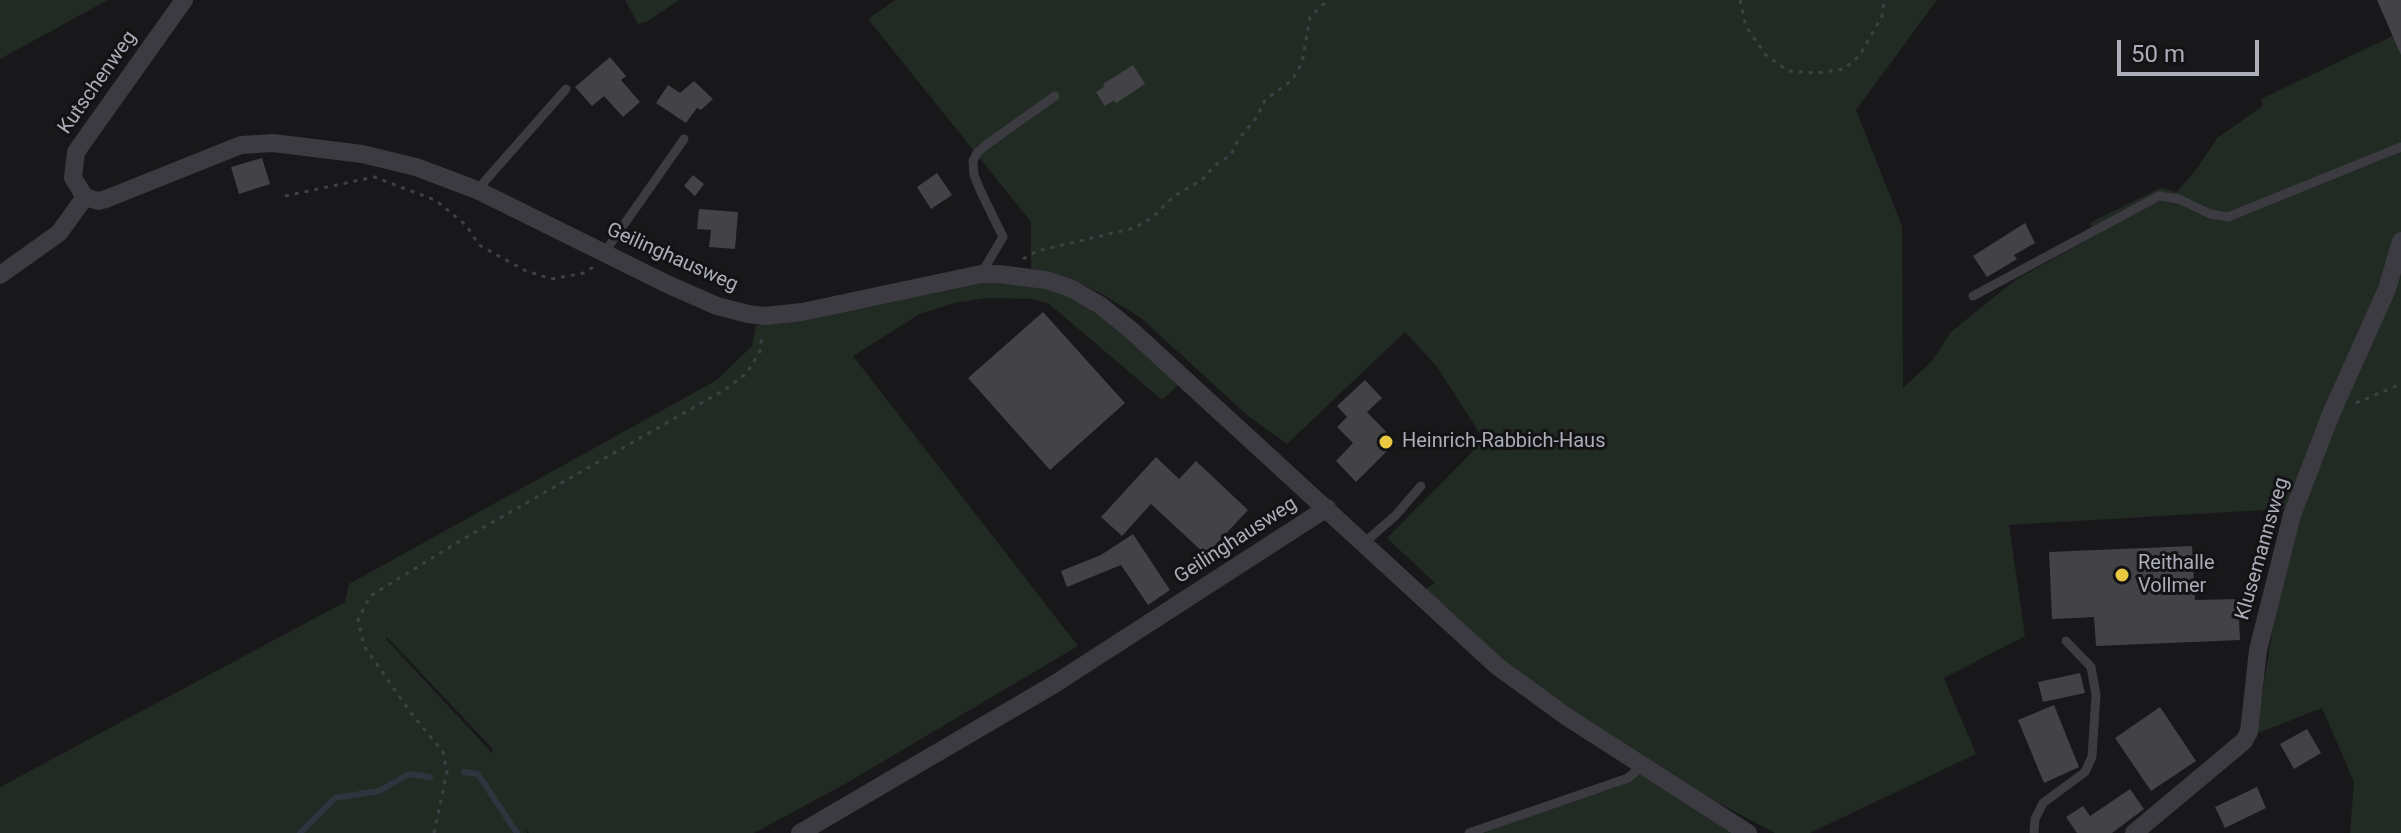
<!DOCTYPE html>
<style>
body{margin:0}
#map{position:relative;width:2401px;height:833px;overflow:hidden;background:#18181a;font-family:Roboto,sans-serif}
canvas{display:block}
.scale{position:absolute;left:2117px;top:40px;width:142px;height:36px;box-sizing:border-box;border:4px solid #abadb9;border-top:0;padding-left:10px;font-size:24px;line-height:28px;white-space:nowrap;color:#abadb9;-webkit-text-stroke:6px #131315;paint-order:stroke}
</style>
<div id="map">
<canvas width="2401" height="833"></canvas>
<div class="scale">50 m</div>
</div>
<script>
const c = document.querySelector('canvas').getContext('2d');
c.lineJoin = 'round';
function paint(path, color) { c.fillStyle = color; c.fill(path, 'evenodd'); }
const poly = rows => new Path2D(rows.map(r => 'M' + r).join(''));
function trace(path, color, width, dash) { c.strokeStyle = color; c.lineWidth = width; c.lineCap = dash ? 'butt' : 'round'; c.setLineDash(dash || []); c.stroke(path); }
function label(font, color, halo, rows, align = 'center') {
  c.font = font + ' Roboto,sans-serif'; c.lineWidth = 6; c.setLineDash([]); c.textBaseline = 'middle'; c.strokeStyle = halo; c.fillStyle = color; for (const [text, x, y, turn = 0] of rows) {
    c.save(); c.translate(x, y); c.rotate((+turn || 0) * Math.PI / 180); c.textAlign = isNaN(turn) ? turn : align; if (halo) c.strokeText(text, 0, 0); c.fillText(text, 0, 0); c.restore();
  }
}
paint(poly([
 [0,0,108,0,0,59],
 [625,0,679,0,648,21,638,24],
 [895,0,1937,0,1856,110,1902,226,1903,388,1932,361,1951,332,2015,280,2096,235,2090,223,2160,188,2177,192,2198,167,2217,138,2263,106,2261,99,2401,32,2401,833,2350,833,2354,782,2322,708,2256,734,2276,607,2298,508,2009,525,2025,636,1944,678,1976,754,1810,833,1775,833,1643,763,1568,716,1422,591,1435,583,1387,538,1484,440,1437,367,1405,332,1287,444,1247,415,1141,318,1102,294,1068,278,1031,269,1031,222,868,19],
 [981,280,1031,284,1097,306,1181,382,1162,400,1048,303,1031,299,987,298,954,303,920,314,853,356,1078,646,845,784,754,833,529,833,525,828,527,833,0,833,0,787,345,602,349,584,717,380,752,346,756,325,786,322],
 [386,636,492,748,493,754,386,639],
 [1645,768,1736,833,1484,833,1497,828]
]), '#222a24');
trace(poly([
 [464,772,478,774,517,833],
 [300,833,335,798,379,791,409,774,430,777]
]), '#2f353e', 6);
paint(poly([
 [2377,0,2401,0,2401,55],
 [610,57,626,76,621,80,640,102,623,117,604,96,592,106,575,87],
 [1133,65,1145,84,1116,103,1114,100,1105,106,1096,92,1105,86,1103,84],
 [694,81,713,99,701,110,697,108,686,123,656,103,668,85,680,93],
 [262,158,270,184,239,194,231,167],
 [937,173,952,195,931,209,917,187],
 [693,175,704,184,695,196,684,186],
 [699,209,738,212,735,249,709,247,711,230,697,229],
 [2025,223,2035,243,2014,255,2017,259,1987,277,1973,256],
 [1043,312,1125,403,1050,470,968,378],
 [1365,380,1382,398,1367,412,1396,442,1356,482,1336,461,1353,443,1337,427,1347,417,1337,406],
 [1156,457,1179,479,1196,461,1248,510,1206,555,1151,504,1122,536,1101,517],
 [1133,534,1170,590,1148,605,1121,565,1067,587,1061,571,1101,555],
 [2192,546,2195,600,2238,599,2240,640,2096,646,2094,617,2052,619,2049,552],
 [2080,673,2085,693,2043,702,2038,682],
 [2054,705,2079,767,2044,783,2018,720],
 [2160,707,2196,761,2151,791,2115,738],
 [2307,729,2321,753,2294,769,2280,744],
 [2257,787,2266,808,2225,828,2215,807],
 [2130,789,2144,809,2112,833,2077,833,2066,817,2083,806,2090,816]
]), '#434247');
trace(poly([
 [1740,0,1746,27,1766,55,1788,71,1817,73,1844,69,1860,55,1882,16,1884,0],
 [285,196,374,177,435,200,466,225,479,245,524,270,551,279,584,273,593,267],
 [1023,259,1037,251,1134,228,1152,218,1174,196,1202,180,1214,166,1231,155,1238,140,1257,117,1265,100,1292,80,1302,63,1310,17,1328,0],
 [2356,403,2401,384],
 [434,833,447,772,443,752,411,713,364,646,358,620,370,596,465,538,726,389,747,373,760,351,762,336]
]), '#3f4046', 3, [4, 6]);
trace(poly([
 [477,190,566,89],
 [604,253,684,139],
 [981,274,1003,237,981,192,974,175,973,161,977,153,986,145,1055,96],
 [1973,296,2159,196,2179,199,2210,214,2228,217,2401,147],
 [1365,542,1395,516,1421,486],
 [1469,833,1628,778,1643,765],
 [2034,833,2035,819,2043,803,2085,772,2092,757,2096,695,2091,667,2066,641]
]), '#3b3b41', 9);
trace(poly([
 [85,197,98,201,106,199,241,145,273,143,362,154,416,167,477,190,669,285,717,306,748,314,765,316,802,312,981,274,999,274,1046,280,1070,288,1100,305,1131,330,1497,666,1567,717,1748,833],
 [85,197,73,178,76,152,184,0],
 [0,275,59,233,85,197],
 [800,833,1053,685,1327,508],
 [2134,833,2244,741,2249,732,2258,650,2292,515,2331,414,2387,289,2401,241]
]), '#3b3b41', 18);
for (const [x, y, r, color] of [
 [1386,442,8,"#eac841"],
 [2122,575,8,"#eac841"]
]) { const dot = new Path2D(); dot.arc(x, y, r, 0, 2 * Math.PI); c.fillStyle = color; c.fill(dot); trace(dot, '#131315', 3); }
label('20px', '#abadb9', '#131315', [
 ["Kutschenweg",98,83,-55],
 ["Geilinghausweg",672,258,24],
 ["Geilinghausweg",1236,541,-33],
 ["Klusemannsweg",2263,549,-74]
]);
label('20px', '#abadb9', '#131315', [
 ["Heinrich-Rabbich-Haus",1402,442],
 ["Reithalle",2138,564],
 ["Vollmer",2138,587]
], 'left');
</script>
